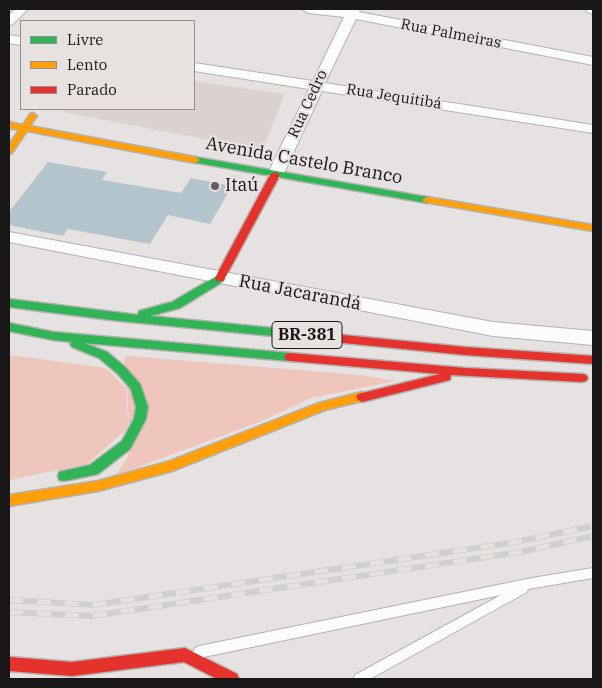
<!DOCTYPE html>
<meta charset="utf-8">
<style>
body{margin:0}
#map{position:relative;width:602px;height:688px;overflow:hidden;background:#e6e2e1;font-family:"IBM Plex Serif",serif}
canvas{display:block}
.frame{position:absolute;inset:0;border:10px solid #181616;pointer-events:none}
.legend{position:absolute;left:20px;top:20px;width:175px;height:90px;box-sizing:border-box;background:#e7e1e0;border:1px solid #94908f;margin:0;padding:6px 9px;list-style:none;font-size:15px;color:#181616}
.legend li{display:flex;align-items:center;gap:10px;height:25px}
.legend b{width:25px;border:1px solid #94908f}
</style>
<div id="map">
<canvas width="602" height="688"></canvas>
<div class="frame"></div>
<ul class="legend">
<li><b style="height:6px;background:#30b455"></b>Livre</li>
<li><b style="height:6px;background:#ff9f0a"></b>Lento</li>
<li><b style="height:6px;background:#e5322d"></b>Parado</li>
</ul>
</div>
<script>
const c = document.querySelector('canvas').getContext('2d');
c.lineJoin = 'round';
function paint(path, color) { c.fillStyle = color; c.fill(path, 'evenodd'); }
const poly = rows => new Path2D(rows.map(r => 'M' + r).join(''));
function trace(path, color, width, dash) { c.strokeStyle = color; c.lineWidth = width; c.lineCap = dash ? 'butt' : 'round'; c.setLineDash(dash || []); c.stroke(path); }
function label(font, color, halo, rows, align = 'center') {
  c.font = font + ' "IBM Plex Serif",serif'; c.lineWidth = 4.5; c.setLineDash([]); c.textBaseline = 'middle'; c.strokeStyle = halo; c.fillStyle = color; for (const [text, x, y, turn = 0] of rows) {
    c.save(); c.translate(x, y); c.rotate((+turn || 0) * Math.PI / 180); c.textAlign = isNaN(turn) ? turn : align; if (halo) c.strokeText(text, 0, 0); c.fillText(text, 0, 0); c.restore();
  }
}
paint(poly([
 [194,81,285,94,262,150,62,112,65,109,194,109]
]), '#dbd2cf');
paint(poly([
 [9,355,106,368,127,389,129,427,87,464,9,480],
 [128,356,360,375,396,381,311,398,262,421,117,475,130,452,124,358]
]), '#eec5bb');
paint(poly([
 [48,162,107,172,102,180,181,193,191,178,232,186,210,224,168,215,150,244,68,229,63,236,9,225,9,212]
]), '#b3c4cd');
const lane = poly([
 [593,568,593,578,528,589,527,592,370,679,353,679,355,675,501,595,199,658,195,656,193,652,195,648,199,646,532,578,593,568]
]);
const street = poly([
 [15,9,28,9,13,24,9,25,9,15,15,9],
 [302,9,360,9,359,12,593,57,593,65,356,19,325,83,593,125,593,133,322,91,283,175,280,178,270,178,267,175,309,89,194,71,194,63,313,81,344,17,308,13,302,9],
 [585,9,593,9,593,14,587,12,585,9],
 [9,35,21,37,21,45,9,43,9,35],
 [9,232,493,322,593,331,593,345,493,336,9,242,9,232]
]);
const fast = poly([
 [195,157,427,197,432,200,427,203,192,162,190,160,195,157],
 [220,274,225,278,224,281,180,308,150,316,303,331,307,332,309,335,307,338,303,339,111,320,9,307,9,299,138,315,139,311,172,302,220,274],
 [9,323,53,332,290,353,294,354,296,357,294,360,290,361,84,343,107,352,125,367,140,384,148,407,146,419,130,449,98,474,64,481,59,480,58,476,59,472,90,465,122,441,134,419,136,407,131,389,117,373,99,358,72,347,70,344,72,342,53,340,9,331,9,323]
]);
const slow = poly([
 [33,113,37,116,30,126,195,157,200,160,195,163,27,131,12,153,9,154,9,145,19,130,9,128,9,122,23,125,30,114,33,113],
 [427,197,593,225,593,231,424,202,422,200,427,197],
 [362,392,366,394,368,397,366,400,325,410,172,471,98,491,9,506,9,495,98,481,170,461,319,403,362,392]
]);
const jam = poly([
 [275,172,280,175,225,278,224,281,216,281,215,278,270,175,275,172],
 [303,331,465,347,593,356,593,364,465,355,303,339,297,335,303,331],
 [290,353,466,368,582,374,586,375,588,378,586,381,582,382,451,375,450,380,362,402,358,400,356,397,358,394,440,374,290,361,286,360,284,357,286,354,290,353],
 [185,648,237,674,239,679,217,679,184,662,72,676,9,671,9,657,72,662,185,648]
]);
trace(lane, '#b4b2b1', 2);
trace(street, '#b4b2b1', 2);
trace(fast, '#b4b2b1', 3);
trace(slow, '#b4b2b1', 3);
trace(jam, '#b4b2b1', 3);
paint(lane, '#fbfbfa');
paint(street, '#fbfbfa');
paint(fast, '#30b455');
paint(slow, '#ff9f0a');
paint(jam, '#e5322d');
const rail = poly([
 [9,600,94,605,516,542,593,526],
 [9,612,92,616,520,552,593,536]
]);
trace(rail, '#d0cfcf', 6);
trace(rail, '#e7e1e0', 4.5, [14]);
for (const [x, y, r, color] of [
 [215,186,5,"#605d5d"]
]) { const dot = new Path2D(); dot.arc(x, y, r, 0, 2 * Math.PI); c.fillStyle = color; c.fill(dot); trace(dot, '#e7e1e0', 2); }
label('15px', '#181616', '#e7e1e0', [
 ["Rua Palmeiras",451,34,11],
 ["Rua Jequitibá",394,97,9],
 ["Rua Cedro",308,104,-65]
]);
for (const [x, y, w] of [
 [307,335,70]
]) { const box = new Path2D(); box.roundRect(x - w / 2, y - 13.5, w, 27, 4); c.fillStyle = '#e7e1e0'; c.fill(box); trace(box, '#181616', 1); }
label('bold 16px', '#181616', null, [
 ["BR-381",307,335]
]);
label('18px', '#181616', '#e7e1e0', [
 ["Avenida Castelo Branco",304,161,10],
 ["Rua Jacarandá",300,293,11]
]);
label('18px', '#181616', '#e7e1e0', [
 ["Itaú",225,186]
], 'left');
</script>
